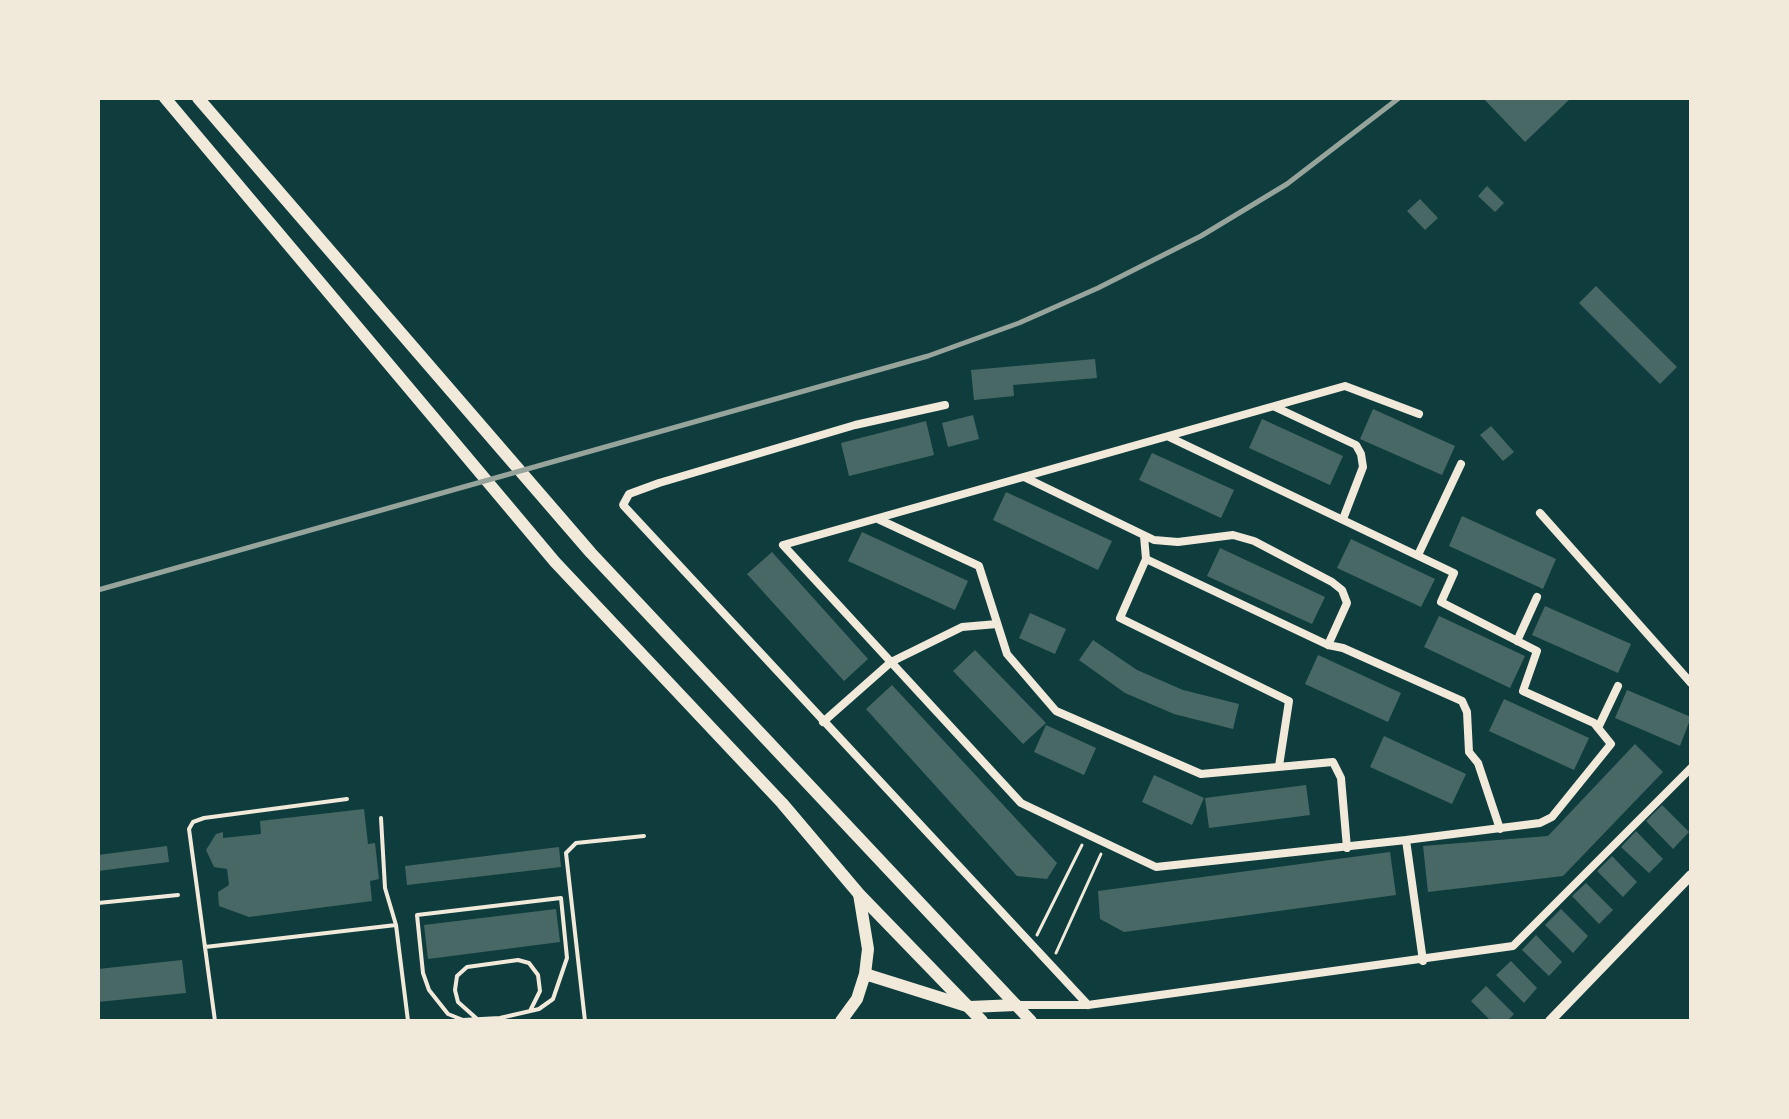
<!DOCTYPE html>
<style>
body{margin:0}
#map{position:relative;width:1789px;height:1119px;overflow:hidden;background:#0f3d3e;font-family:"Fira Sans",sans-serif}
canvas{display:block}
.frame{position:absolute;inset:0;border:100px solid #f1e9da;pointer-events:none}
</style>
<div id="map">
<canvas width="1789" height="1119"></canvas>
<div class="frame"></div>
</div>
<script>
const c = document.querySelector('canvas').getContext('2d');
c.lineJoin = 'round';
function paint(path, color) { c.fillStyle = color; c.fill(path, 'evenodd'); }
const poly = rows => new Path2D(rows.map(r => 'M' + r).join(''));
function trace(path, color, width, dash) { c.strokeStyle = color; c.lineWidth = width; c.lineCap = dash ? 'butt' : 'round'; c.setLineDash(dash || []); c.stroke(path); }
paint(poly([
 [1483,98,1571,98,1525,142],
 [1487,186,1504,203,1495,212,1478,196],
 [1420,199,1438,218,1425,230,1407,211],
 [1596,286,1677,367,1660,384,1579,303],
 [1095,359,1097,378,1013,385,1014,396,974,400,971,370],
 [1373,409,1455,446,1442,475,1360,439],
 [973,415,979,439,948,447,942,423],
 [1262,419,1343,456,1330,485,1249,448],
 [926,421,934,455,849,476,841,443],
 [1491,426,1514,452,1503,461,1480,435],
 [1152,453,1234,490,1221,518,1139,480],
 [1006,492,1112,541,1098,570,993,520],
 [1462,516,1556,559,1543,589,1449,546],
 [862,532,968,581,955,610,848,561],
 [1351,539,1435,579,1421,607,1337,568],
 [1220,548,1325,597,1312,624,1207,576],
 [772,552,868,659,844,681,747,574],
 [1545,606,1631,644,1618,673,1532,635],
 [1030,613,1066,629,1055,654,1019,638],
 [1439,616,1525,656,1510,688,1424,647],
 [1093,640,1137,670,1183,690,1239,704,1233,729,1174,714,1125,693,1079,660],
 [975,650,1046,723,1023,744,953,671],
 [1318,655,1401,693,1388,722,1305,684],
 [892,685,1057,863,1047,879,1017,876,866,709],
 [1627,690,1691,717,1680,746,1615,718],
 [1504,699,1589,738,1574,770,1489,731],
 [1046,725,1096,748,1084,775,1034,752],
 [1384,736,1466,774,1452,804,1370,767],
 [1635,744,1663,772,1563,876,1428,892,1423,846,1548,836],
 [1154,775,1204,798,1192,825,1142,802],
 [1306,785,1310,815,1209,828,1205,798],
 [1662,805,1689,832,1673,849,1646,821],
 [364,809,368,844,375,843,379,879,370,881,372,901,249,917,219,906,218,892,229,885,227,869,214,867,206,850,216,834,223,832,223,838,261,834,260,821],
 [1636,831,1663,859,1649,873,1621,847],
 [167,846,169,862,98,871,98,855],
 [559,847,561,867,407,885,405,866],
 [1390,852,1396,895,1124,932,1100,919,1098,891],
 [1612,856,1637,882,1623,897,1597,871],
 [1586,883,1613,910,1599,924,1572,896],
 [556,909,560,942,428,959,424,925],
 [1561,909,1588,936,1573,953,1545,925],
 [1536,935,1562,962,1549,976,1522,950],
 [182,960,186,993,98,1002,98,969],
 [1511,961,1537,988,1524,1003,1496,975],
 [1486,986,1514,1014,1507,1021,1491,1021,1471,1001]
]), '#486865');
trace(poly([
 [1037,935,1082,845],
 [1056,953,1101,854]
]), '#f1e9da', 3);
trace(poly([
 [381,818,385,888,396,925,408,1021],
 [561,898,567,958,553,999,539,1009,500,1018,463,1020,448,1014,429,990,423,973,417,915,561,898],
 [98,903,178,895],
 [205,947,396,925],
 [476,1018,458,1002,455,990,457,976,467,967,518,960,529,963,538,975,540,991,530,1011],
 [174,1021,192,1021],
 [215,1021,189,829,193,822,204,818,347,799],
 [585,1021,566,853,576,843,644,836]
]), '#f1e9da', 4);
trace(poly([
 [945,405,855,425,659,483,629,494,623,505,1088,1005],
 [1275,407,1356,445,1361,454,1363,467,1343,519],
 [1169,437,1454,573,1441,602,1537,651,1523,691,1594,723,1611,744,1552,817,1540,823,1406,840,1423,961],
 [1026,478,1154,540,1178,542,1233,535,1254,541,1332,582,1342,590,1347,603,1328,645],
 [1540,513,1691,683],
 [878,519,979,566,1007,654,1056,711,1201,774,1333,762,1341,778,1347,848],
 [1144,536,1146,559,1120,618,1289,701,1279,766],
 [1418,555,1461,464],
 [1146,559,1328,645,1343,648,1462,701,1467,712,1469,752,1478,763,1500,829],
 [1517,641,1537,597],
 [823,722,891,662,962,627,997,624],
 [1598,728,1618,686],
 [1406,840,1156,867,1021,803,783,545,1345,386,1419,414],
 [1016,1005,1088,1005,1513,946,1691,768]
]), '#f1e9da', 8);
trace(poly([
 [1550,1021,1691,875]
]), '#f1e9da', 10);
trace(poly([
 [859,894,868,949,865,974],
 [841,1021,857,999,865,974,970,1007,1016,1005]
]), '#f1e9da', 12);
trace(poly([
 [165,98,555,562,782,803,859,894,982,1021],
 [198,98,591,553,1031,1021]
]), '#f1e9da', 12);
trace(poly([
 [98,590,928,356,1019,323,1098,288,1201,236,1287,184,1399,98]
]), '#97a49c', 5);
</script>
